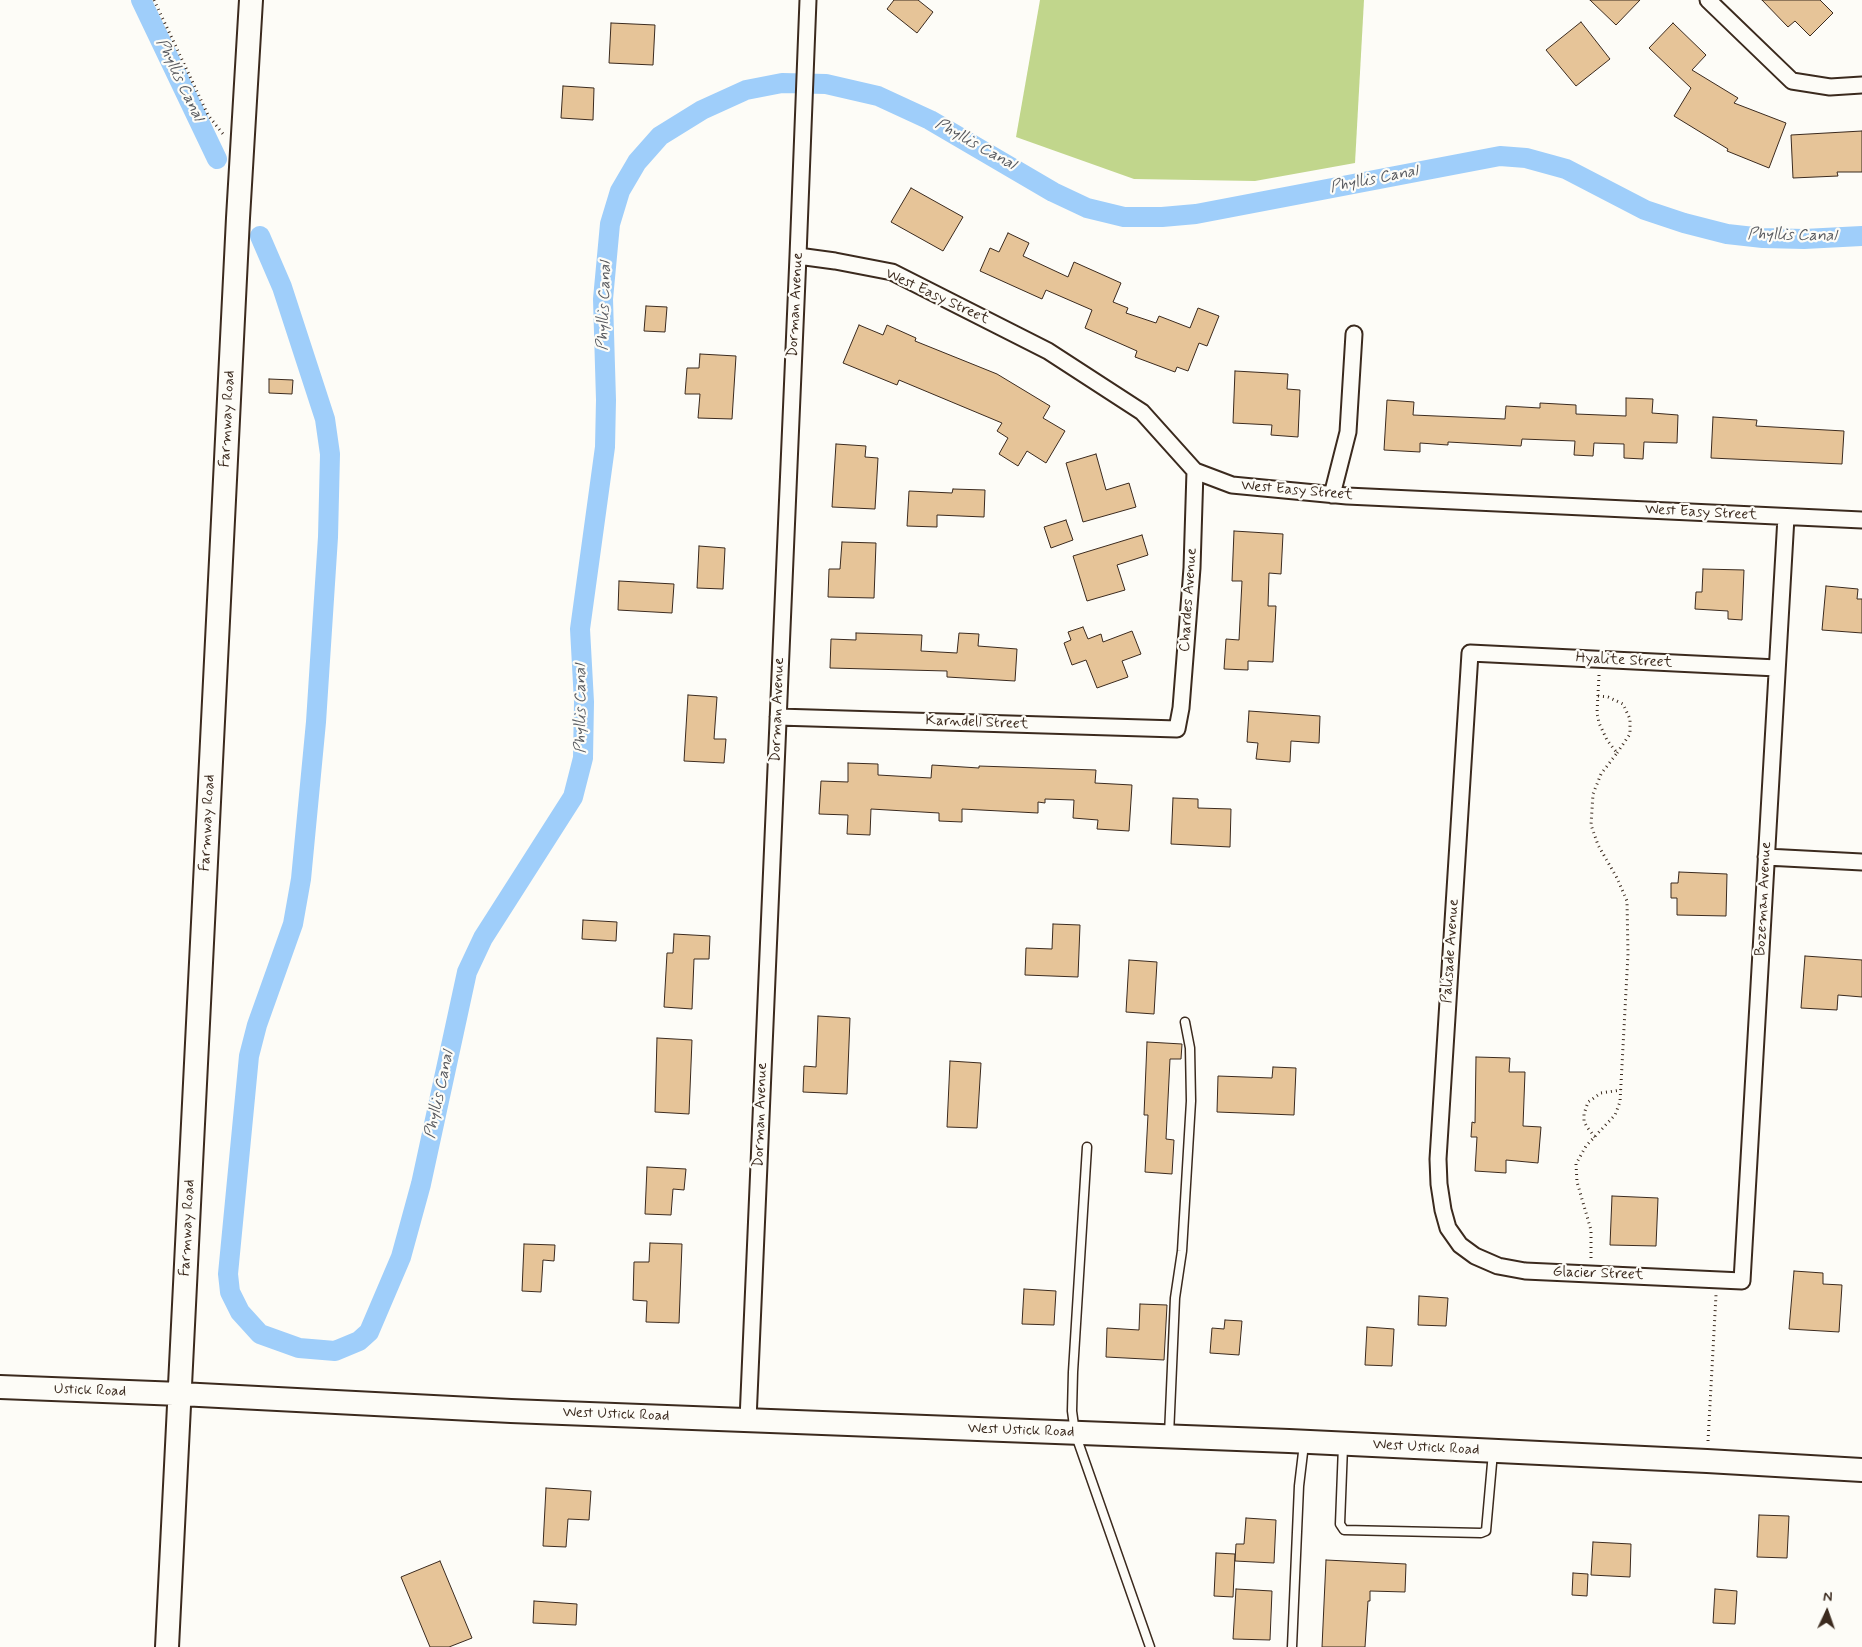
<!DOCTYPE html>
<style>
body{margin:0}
#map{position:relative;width:1862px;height:1647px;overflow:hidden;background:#fdfcf7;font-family:Mynerve,sans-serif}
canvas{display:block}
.north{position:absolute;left:1802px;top:1587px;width:50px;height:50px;-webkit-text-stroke:4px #fdfcf7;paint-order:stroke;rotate:3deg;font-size:14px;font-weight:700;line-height:20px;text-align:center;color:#3b2a1e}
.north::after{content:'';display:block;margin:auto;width:18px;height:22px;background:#3b2a1e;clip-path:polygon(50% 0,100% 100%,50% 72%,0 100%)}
</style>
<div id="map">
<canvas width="1862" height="1647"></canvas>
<div class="north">N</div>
</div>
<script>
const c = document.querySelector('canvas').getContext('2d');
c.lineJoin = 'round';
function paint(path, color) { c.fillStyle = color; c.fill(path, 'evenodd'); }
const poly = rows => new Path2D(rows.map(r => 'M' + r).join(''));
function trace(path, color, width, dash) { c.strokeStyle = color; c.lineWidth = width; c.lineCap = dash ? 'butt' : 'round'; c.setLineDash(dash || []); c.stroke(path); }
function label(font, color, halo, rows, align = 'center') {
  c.font = font + ' Mynerve,sans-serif'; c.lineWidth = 4.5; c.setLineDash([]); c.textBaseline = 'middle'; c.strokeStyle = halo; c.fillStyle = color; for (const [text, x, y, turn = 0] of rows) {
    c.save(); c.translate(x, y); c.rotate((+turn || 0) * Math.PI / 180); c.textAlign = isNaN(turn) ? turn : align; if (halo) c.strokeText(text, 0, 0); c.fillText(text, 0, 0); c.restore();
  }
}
paint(poly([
 [1040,0,1364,0,1355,163,1255,181,1134,179,1016,137]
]), '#c1d68c');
trace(poly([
 [141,0,217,159],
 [260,236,282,287,325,419,330,454,328,537,316,722,301,879,293,924,257,1025,249,1056,228,1274,230,1292,240,1312,260,1334,299,1348,335,1351,359,1341,369,1332,401,1257,421,1184,467,972,483,938,573,797,583,758,584,702,580,629,605,447,606,400,603,299,610,224,620,191,637,162,660,136,702,110,746,90,782,83,826,84,878,96,930,120,1053,192,1087,208,1124,217,1162,217,1196,214,1500,156,1526,158,1566,169,1645,210,1684,223,1727,234,1763,238,1804,239,1862,236]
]), '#9fcefa', 20);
const building = poly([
 [894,0,918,0,933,12,917,33,887,9,894,0],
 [1590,0,1640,0,1616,25,1590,0],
 [1762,0,1820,0,1833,13,1810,36,1795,21,1788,27,1762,0],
 [1581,22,1610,59,1576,86,1546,50,1581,22],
 [611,23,655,25,653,65,609,63,611,23],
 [1673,23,1706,55,1692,70,1738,98,1734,103,1786,123,1769,168,1727,151,1728,149,1674,116,1691,88,1649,48,1673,23],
 [563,86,594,88,593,120,561,118,563,86],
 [1862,131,1862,172,1837,172,1838,176,1793,178,1791,135,1862,131],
 [911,188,963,217,943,251,891,222,911,188],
 [1008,233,1029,243,1023,256,1068,277,1074,262,1121,283,1113,302,1128,308,1126,313,1156,323,1159,316,1190,328,1198,308,1219,316,1207,346,1199,343,1188,371,1177,367,1175,372,1135,357,1137,351,1085,328,1092,310,1046,290,1042,299,980,271,990,248,999,252,1008,233],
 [646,306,667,307,665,332,644,331,646,306],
 [859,325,883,335,887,325,916,338,915,341,997,374,1050,406,1043,418,1065,431,1046,463,1027,451,1018,466,999,454,1008,438,997,431,1002,423,899,380,897,385,843,363,859,325],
 [700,354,736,356,732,419,698,418,700,394,685,394,687,368,699,368,700,354],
 [1235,371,1288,374,1287,389,1300,390,1298,437,1271,435,1272,425,1233,423,1235,371],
 [269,379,293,380,292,394,269,393,269,379],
 [1626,398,1653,399,1652,413,1678,415,1677,443,1644,442,1643,459,1624,458,1624,444,1594,443,1593,456,1574,455,1575,441,1522,439,1521,446,1448,442,1448,445,1420,443,1420,452,1384,450,1387,400,1414,402,1413,415,1505,419,1506,406,1540,408,1540,403,1576,405,1576,414,1626,416,1626,398],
 [1713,417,1757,420,1756,426,1844,431,1842,464,1711,458,1713,417],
 [836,444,866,446,865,457,878,458,875,509,832,507,836,444],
 [1096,454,1106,490,1129,483,1136,507,1083,522,1066,463,1096,454],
 [953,489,985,490,984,517,937,515,937,527,907,526,909,491,952,493,953,489],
 [1066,520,1073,540,1051,548,1044,527,1066,520],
 [1234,531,1283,534,1281,574,1269,573,1268,606,1276,606,1273,662,1248,661,1248,670,1224,669,1226,639,1239,640,1242,581,1232,581,1234,531],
 [1142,535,1148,555,1117,565,1125,590,1087,601,1073,556,1142,535],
 [842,542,876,543,874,598,828,597,829,569,840,569,842,542],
 [699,546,725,548,723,589,697,588,699,546],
 [1703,569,1744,570,1742,620,1728,619,1728,611,1695,609,1696,592,1702,592,1703,569],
 [619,581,674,584,672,613,618,610,619,581],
 [1826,586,1858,589,1857,599,1862,599,1862,633,1822,630,1826,586],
 [1083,627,1088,639,1101,634,1103,642,1132,631,1141,654,1122,661,1128,677,1097,688,1086,660,1072,665,1064,643,1071,640,1068,632,1083,627],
 [856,633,922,635,921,651,957,653,959,633,979,634,978,646,1017,649,1015,681,947,677,947,671,830,668,831,639,856,640,856,633],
 [688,695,717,697,714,739,726,739,724,763,684,761,688,695],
 [1249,711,1320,716,1319,743,1291,741,1290,762,1256,759,1258,743,1247,742,1249,711],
 [848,763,878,764,878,775,931,778,932,765,979,768,979,766,1096,770,1095,783,1132,785,1129,831,1097,829,1098,820,1073,818,1074,800,1045,799,1045,803,1038,802,1038,813,962,809,962,822,939,821,939,813,871,809,870,835,847,834,848,815,819,814,821,781,848,782,848,763],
 [1173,798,1198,799,1198,808,1231,809,1230,847,1171,844,1173,798],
 [1679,872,1727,874,1726,916,1677,915,1677,898,1671,898,1671,883,1678,883,1679,872],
 [583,920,617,922,616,941,582,939,583,920],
 [1053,924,1080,925,1078,977,1025,975,1026,948,1052,949,1053,924],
 [674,934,710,936,709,959,694,959,692,1009,664,1007,667,953,673,953,674,934],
 [1805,956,1862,960,1862,997,1838,995,1837,1010,1801,1008,1805,956],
 [1129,960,1157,962,1154,1014,1126,1012,1129,960],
 [818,1016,850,1018,847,1094,803,1092,804,1066,816,1067,818,1016],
 [657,1038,692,1040,689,1114,655,1112,657,1038],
 [1147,1042,1182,1044,1181,1059,1170,1059,1166,1139,1174,1140,1172,1174,1145,1172,1148,1115,1144,1115,1147,1042],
 [1476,1057,1510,1058,1509,1072,1525,1072,1523,1126,1541,1127,1538,1163,1506,1160,1506,1173,1475,1171,1477,1137,1471,1137,1472,1122,1475,1123,1476,1057],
 [950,1061,981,1063,977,1128,947,1127,950,1061],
 [1273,1067,1296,1068,1294,1115,1217,1112,1218,1076,1272,1078,1273,1067],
 [647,1167,686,1169,684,1190,673,1189,671,1215,645,1214,647,1167],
 [1612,1196,1658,1198,1656,1246,1610,1245,1612,1196],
 [650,1243,682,1244,679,1323,646,1322,647,1301,633,1300,634,1262,649,1262,650,1243],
 [524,1244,555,1245,554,1261,543,1260,541,1292,522,1291,524,1244],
 [1794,1271,1823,1273,1823,1284,1842,1285,1839,1332,1789,1329,1794,1271],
 [1024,1289,1056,1291,1054,1325,1022,1324,1024,1289],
 [1419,1296,1448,1298,1446,1326,1418,1325,1419,1296],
 [1140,1304,1167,1305,1164,1360,1106,1357,1107,1328,1139,1330,1140,1304],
 [1225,1320,1242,1321,1239,1355,1210,1353,1212,1328,1224,1329,1225,1320],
 [1367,1327,1394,1329,1392,1366,1365,1365,1367,1327],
 [546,1488,591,1491,589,1520,568,1519,566,1547,543,1546,546,1488],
 [1759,1515,1789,1516,1787,1558,1757,1557,1759,1515],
 [1246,1518,1276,1520,1274,1563,1235,1561,1236,1544,1244,1544,1246,1518],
 [1593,1542,1631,1544,1630,1577,1591,1575,1593,1542],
 [1216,1553,1235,1554,1233,1597,1214,1596,1216,1553],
 [1326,1560,1406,1564,1405,1592,1370,1591,1370,1601,1368,1601,1365,1647,1322,1647,1326,1560],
 [440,1561,472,1638,449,1647,430,1647,401,1577,440,1561],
 [1573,1573,1588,1574,1587,1596,1572,1595,1573,1573],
 [1236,1589,1272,1591,1270,1640,1233,1639,1236,1589],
 [1715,1589,1737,1591,1735,1624,1713,1623,1715,1589],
 [534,1601,577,1604,576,1625,533,1623,534,1601]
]);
paint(building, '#e6c498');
trace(building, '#3b2a1e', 1);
const lane = poly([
 [1087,1147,1073,1372,1072,1411,1075,1433,1150,1647],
 [1169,1435,1175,1298,1182,1251,1191,1101,1190,1048,1185,1022],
 [1343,1446,1340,1524,1344,1530,1481,1533,1486,1531,1493,1452],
 [1292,1647,1299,1486,1304,1444]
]);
const street = poly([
 [1708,0,1792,81,1830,87,1862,85],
 [798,256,835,261,892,272,1048,351,1142,412,1195,471,1232,485,1347,496,1862,520],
 [1332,495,1348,432,1354,334],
 [1777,668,1470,653,1438,1159,1439,1184,1443,1210,1448,1228,1460,1245,1475,1256,1498,1266,1525,1271,1742,1281,1786,517],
 [778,717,1177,729,1181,708,1192,568,1195,471],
 [1766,857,1862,862],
 [748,1420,798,256,808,0]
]);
const secondary = poly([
 [0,1387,180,1394,511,1411,1289,1441,1707,1461,1862,1470],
 [167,1647,238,218,251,0]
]);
trace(lane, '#3b2a1e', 11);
trace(street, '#3b2a1e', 19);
trace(secondary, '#3b2a1e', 26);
trace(poly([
 [154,0,208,115,223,134],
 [1598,696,1608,697,1623,704,1630,719,1630,734,1617,753],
 [1595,1137,1587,1127,1584,1121,1584,1114,1588,1102,1601,1093,1621,1090],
 [1591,1258,1591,1230,1577,1182,1576,1164,1586,1146,1615,1115,1620,1102,1628,954,1627,901,1617,878,1598,845,1591,825,1593,794,1601,774,1617,753,1607,740,1599,723,1597,713,1599,675],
 [1708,1441,1716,1295]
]), '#3b2a1e', 3, [1, 4]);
trace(lane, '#fdfcf7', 8);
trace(street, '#fdfcf7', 15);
trace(secondary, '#fdfcf7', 22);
label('15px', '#3b2a1e', '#fdfcf7', [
 ["West Easy Street",937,297,25],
 ["Dorman Avenue",796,305,-87],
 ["Farmway Road",228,419,-87],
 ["West Easy Street",1297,491,5],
 ["West Easy Street",1701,513,3],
 ["Chardes Avenue",1189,600,-86],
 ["Hyalite Street",1624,661,3],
 ["Dorman Avenue",778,710,-88],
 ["Karndell Street",977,723,2],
 ["Farmway Road",208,823,-87],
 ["Bozeman Avenue",1764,899,-87],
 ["Palisade Avenue",1451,951,-86],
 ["Dorman Avenue",761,1115,-88],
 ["Farmway Road",188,1228,-87],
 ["Glacier Street",1598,1274,2],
 ["Ustick Road",90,1391,2],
 ["West Ustick Road",616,1415,2],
 ["West Ustick Road",1021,1431,2],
 ["West Ustick Road",1426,1448,3]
]);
label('italic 16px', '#595b60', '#fdfcf7', [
 ["Phyllis Canal",179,80,64],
 ["Phyllis Canal",975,145,29],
 ["Phyllis Canal",1374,180,-11],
 ["Phyllis Canal",1792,236,1],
 ["Phyllis Canal",605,306,-88],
 ["Phyllis Canal",582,709,-90],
 ["Phyllis Canal",440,1095,-78]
]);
</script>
